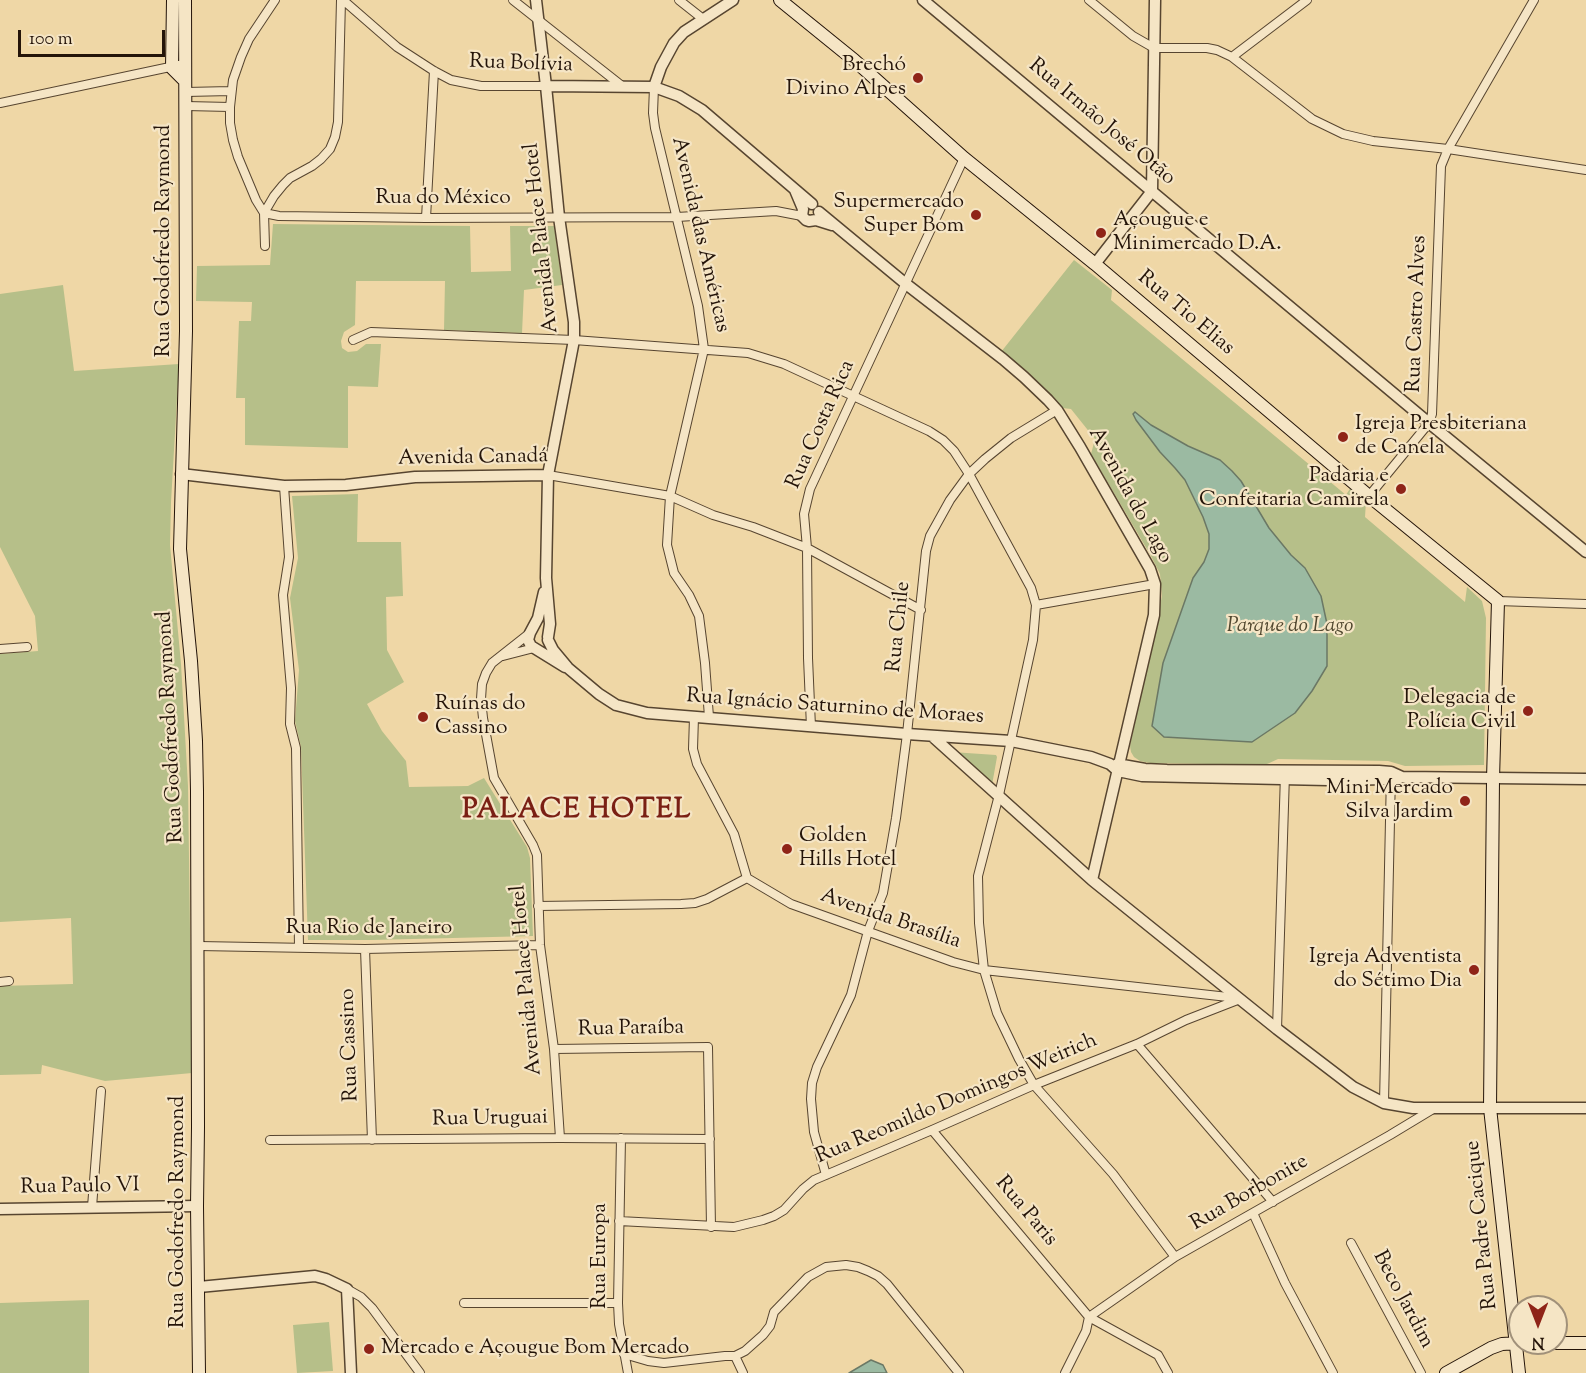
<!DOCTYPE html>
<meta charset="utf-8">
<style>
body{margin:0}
#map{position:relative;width:1586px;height:1373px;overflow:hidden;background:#efd7a6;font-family:"Sorts Mill Goudy",serif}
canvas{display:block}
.north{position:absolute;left:1508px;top:1295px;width:60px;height:60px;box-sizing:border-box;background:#f5e5c5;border:2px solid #a1917a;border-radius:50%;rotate:180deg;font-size:16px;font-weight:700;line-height:24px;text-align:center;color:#241409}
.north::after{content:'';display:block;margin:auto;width:21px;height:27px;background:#8f2418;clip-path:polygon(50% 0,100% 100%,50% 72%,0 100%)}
.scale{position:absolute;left:18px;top:30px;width:147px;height:27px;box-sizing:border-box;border:3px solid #241409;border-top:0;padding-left:8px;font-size:18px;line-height:21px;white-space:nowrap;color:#241409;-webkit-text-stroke:4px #f5e5c5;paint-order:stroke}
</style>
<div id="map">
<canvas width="1586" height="1373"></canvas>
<div class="north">N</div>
<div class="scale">100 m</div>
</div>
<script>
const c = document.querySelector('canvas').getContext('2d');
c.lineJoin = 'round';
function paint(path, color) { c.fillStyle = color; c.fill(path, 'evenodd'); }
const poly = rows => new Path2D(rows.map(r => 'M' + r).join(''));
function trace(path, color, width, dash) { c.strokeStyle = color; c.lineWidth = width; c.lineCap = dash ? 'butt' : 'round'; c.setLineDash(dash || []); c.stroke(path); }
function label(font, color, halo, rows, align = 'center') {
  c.font = font + ' "Sorts Mill Goudy",serif'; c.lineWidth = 4.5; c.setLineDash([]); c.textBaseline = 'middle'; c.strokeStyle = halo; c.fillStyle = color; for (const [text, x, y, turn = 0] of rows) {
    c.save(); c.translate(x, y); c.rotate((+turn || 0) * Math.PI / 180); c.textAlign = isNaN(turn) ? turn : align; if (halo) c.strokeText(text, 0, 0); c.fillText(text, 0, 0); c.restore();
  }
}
paint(poly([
 [273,224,470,226,471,272,511,271,510,226,554,226,562,285,524,290,522,333,444,330,445,281,356,281,355,325,344,332,341,341,342,348,348,352,357,351,366,344,381,344,378,387,348,386,348,448,245,445,245,398,236,398,239,321,251,321,252,302,196,301,197,266,270,265],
 [1074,260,1112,290,1111,300,1346,495,1351,487,1366,501,1365,517,1465,602,1467,587,1482,601,1486,618,1484,765,1405,766,1388,761,1278,759,1265,765,1150,763,1140,761,1134,757,1131,752,1130,746,1162,596,1160,574,1151,556,1091,454,1095,439,1071,409,1062,408,1028,372,1001,352],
 [63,285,74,371,179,364,171,502,170,545,181,664,188,786,192,1073,105,1081,42,1065,41,1074,0,1075,0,986,73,984,71,918,0,922,0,654,38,651,35,616,0,547,0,294],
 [358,494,357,542,401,542,403,596,386,597,387,650,404,682,367,704,382,731,406,761,409,787,468,786,484,778,527,847,530,858,533,936,372,940,308,940,301,747,295,721,299,670,290,598,298,558,292,496],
 [952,752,996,755,997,757,992,785],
 [89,1300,89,1373,0,1373,0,1303],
 [329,1322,333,1371,297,1373,293,1325]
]), '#b6bf89');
const water = poly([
 [1135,412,1151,425,1188,446,1220,460,1232,471,1241,481,1269,528,1291,555,1305,568,1321,596,1327,624,1327,666,1312,691,1295,713,1252,742,1164,737,1152,726,1163,663,1193,578,1204,562,1209,549,1209,534,1203,517,1185,480,1175,468,1160,452,1136,420,1133,414,1135,412],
 [871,1360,883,1365,887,1373,849,1373,871,1360]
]);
paint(water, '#9bbaa2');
trace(water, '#6b7865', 1.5);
const minor = poly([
 [343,0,397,47,434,71,451,80,481,86,546,86],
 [513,0,622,86],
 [679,0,703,19],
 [1089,0,1133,36,1154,48,1207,48,1217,50,1232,57,1312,119,1343,134,1373,141,1448,149,1586,170],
 [1232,57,1307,0],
 [654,87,653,113,655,128,698,306,704,349,670,496,667,545,674,573,689,595,699,616,705,663,709,717],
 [186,92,231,91],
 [0,103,184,64],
 [186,106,230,107],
 [264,213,279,216,426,218,677,217,776,211,802,216],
 [264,213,256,200,238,157,233,140,230,123,230,107,233,80,241,57,249,39,275,0],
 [426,218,434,71],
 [265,246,264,213,274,196,283,185,290,178,312,166,321,159,330,149,335,137,338,122,341,0],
 [353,340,371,332,574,340,748,353,784,364,929,431,943,440,954,451,969,474,1031,588,1036,605,1033,640,999,795,978,876,979,923,984,970,997,1013,1019,1059,1034,1085,1113,1174,1175,1257],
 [548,475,670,496,713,515,753,527,807,548,921,610],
 [284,486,289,557,283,595,291,688,290,724,296,748,299,947],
 [1369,496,1429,423,1432,414,1441,166,1448,149,1534,0],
 [1498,601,1586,604],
 [1036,605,1155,584],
 [530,633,492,663,486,673,482,684,481,699,483,718,494,778,533,845,537,855,540,945,554,1049,560,1138],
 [0,649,27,647],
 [503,656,534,648],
 [694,717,693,749,697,764,734,834,747,878],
 [811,727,808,658,807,548,804,514,810,489,964,158],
 [747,878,791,904,953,962,984,970,1237,998],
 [538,906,681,904,695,903,707,899,747,878],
 [199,946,365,949,540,945],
 [365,949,372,1140],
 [0,982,9,981],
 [1277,1029,1285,774],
 [1137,1044,1273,1202],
 [554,1049,708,1047,711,1227],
 [1384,1103,1391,773],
 [932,1130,1089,1317,1158,1355,1168,1373],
 [621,1138,618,1303,619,1324,628,1373],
 [270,1140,560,1138,710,1139],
 [826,1175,814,1132,811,1099,812,1083,817,1067,851,995,868,931,883,893,896,818,907,734,926,551,930,536,950,500,969,474,985,459,1011,438,1057,410],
 [92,1207,101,1091],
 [1253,1213,1285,1283,1333,1373],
 [619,1221,734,1227,763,1220,774,1216,784,1210,803,1189,814,1180,932,1130,1034,1085,1137,1044,1186,1020,1240,999],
 [1351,1243,1421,1373],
 [347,1289,361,1297,372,1308,420,1373],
 [464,1303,618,1303],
 [1089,1317,1175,1257,1390,1135,1433,1109],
 [624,1354,648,1361,664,1363,725,1356,735,1356,745,1351,763,1335,770,1326,774,1312,808,1277,826,1267,846,1265,858,1267,868,1271,878,1276,887,1284,959,1373],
 [735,1356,743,1373],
 [1065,1373,1086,1331,1089,1317]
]);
const tertiary = poly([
 [536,0,546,86,559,217,574,322,574,340,548,475,546,578,550,624,548,637],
 [923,0,1429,423,1586,552],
 [546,86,654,87,679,96,702,110,812,204],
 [654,87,661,67,674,43,684,32,733,0],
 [795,190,803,209,802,216,806,220,809,221,816,220,832,225],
 [1152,191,1155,0],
 [819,212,906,284,1003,359,1024,377,1048,400,1057,410,1080,447,1150,569,1155,584,1154,615,1092,880],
 [1095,264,1152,191],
 [181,474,284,486,346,485,415,477,548,475],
 [544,592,538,618,530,633,528,640,531,646,565,667],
 [548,640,553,650,568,668,599,694,616,705,647,713,907,734,1011,741,1091,757,1110,764,1118,771,1142,776,1328,780,1391,779,1402,777,1586,779],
 [932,736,1092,880,1277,1029,1353,1087,1384,1103,1413,1108,1586,1108],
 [1117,764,1145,769,1167,770,1379,771,1391,772,1402,777],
 [0,1209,197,1206],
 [199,1287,315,1276,326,1279,347,1289,351,1373]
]);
const secondary = poly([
 [173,0,172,68,184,80],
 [185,0,186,331,180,549,191,661,196,741,197,791,198,1127,197,1206,199,1373],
 [780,0,854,60,964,158,1095,264,1369,496,1498,601,1493,779,1490,1108,1519,1373],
 [1556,1343,1586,1343],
 [1446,1373,1491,1348,1502,1344,1520,1343]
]);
trace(minor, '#574530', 10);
trace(tertiary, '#574530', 13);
trace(secondary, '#241409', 14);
trace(minor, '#f5e5c5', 8);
trace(tertiary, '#f5e5c5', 10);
trace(secondary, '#f5e5c5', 12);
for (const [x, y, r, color] of [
 [918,78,6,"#8f2418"],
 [976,215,6,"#8f2418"],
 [1101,233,6,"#8f2418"],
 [1343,437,6,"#8f2418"],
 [1401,489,6,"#8f2418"],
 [1528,711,6,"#8f2418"],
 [423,717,6,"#8f2418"],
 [1465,801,6,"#8f2418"],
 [787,849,6,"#8f2418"],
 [1474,970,6,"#8f2418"],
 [369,1349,6,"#8f2418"]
]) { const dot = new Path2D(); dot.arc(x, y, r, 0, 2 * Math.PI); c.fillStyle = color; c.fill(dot); trace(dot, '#f5e5c5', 2); }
label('21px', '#241409', '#f5e5c5', [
 ["Rua Bolívia",521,65,2],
 ["Rua Irmão José Otão",1101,123,40],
 ["Rua do México",443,199],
 ["Avenida das Américas",699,235,77],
 ["Avenida Palace Hotel",543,238,-96],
 ["Rua Godofredo Raymond",165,241,-90],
 ["Rua Tio Elias",1185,314,40],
 ["Rua Castro Alves",1418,314,-88],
 ["Rua Costa Rica",822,425,-66],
 ["Avenida Canadá",473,459,-1],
 ["Avenida do Lago",1129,496,61],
 ["Rua Chile",900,627,-84],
 ["Rua Ignácio Saturnino de Moraes",835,708,4],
 ["Rua Godofredo Raymond",172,727,-93],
 ["Avenida Brasília",890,920,19],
 ["Rua Rio de Janeiro",369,929],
 ["Avenida Palace Hotel",528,980,-95],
 ["Rua Paraíba",631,1030,-1],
 ["Rua Cassino",351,1045,-92],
 ["Rua Reomildo Domingos Weirich",957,1100,-23],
 ["Rua Uruguai",490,1120,-1],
 ["Rua Paulo VI",80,1188,-1],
 ["Rua Borbonite",1250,1194,-30],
 ["Rua Godofredo Raymond",179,1212,-90],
 ["Rua Paris",1025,1212,50],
 ["Rua Padre Cacique",1483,1225,-96],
 ["Rua Europa",601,1256,-90],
 ["Beco Jardim",1402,1300,62]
]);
label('21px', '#241409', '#f5e5c5', [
 ["Brechó",906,66],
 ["Divino Alpes",906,90],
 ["Supermercado",964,203],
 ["Super Bom",964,227],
 ["Açougue e",1113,221,"left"],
 ["Minimercado D.A.",1113,245,"left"],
 ["Igreja Presbiteriana",1355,425,"left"],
 ["de Canela",1355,449,"left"],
 ["Padaria e",1389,477],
 ["Confeitaria Camirela",1389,501],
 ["Delegacia de",1516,699],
 ["Polícia Civil",1516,723],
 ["Ruínas do",435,705,"left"],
 ["Cassino",435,729,"left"],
 ["Mini Mercado",1453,789],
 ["Silva Jardim",1453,813],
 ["Golden",799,837,"left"],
 ["Hills Hotel",799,861,"left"],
 ["Igreja Adventista",1462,958],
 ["do Sétimo Dia",1462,982],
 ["Mercado e Açougue Bom Mercado",381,1349,"left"]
], 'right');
label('italic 21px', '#50472f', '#f5e5c5', [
 ["Parque do Lago",1290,627]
]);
c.letterSpacing = '1.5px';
label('bold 27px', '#7a1f14', '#f5e5c5', [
 ["PALACE HOTEL",577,812]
]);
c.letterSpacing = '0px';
</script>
